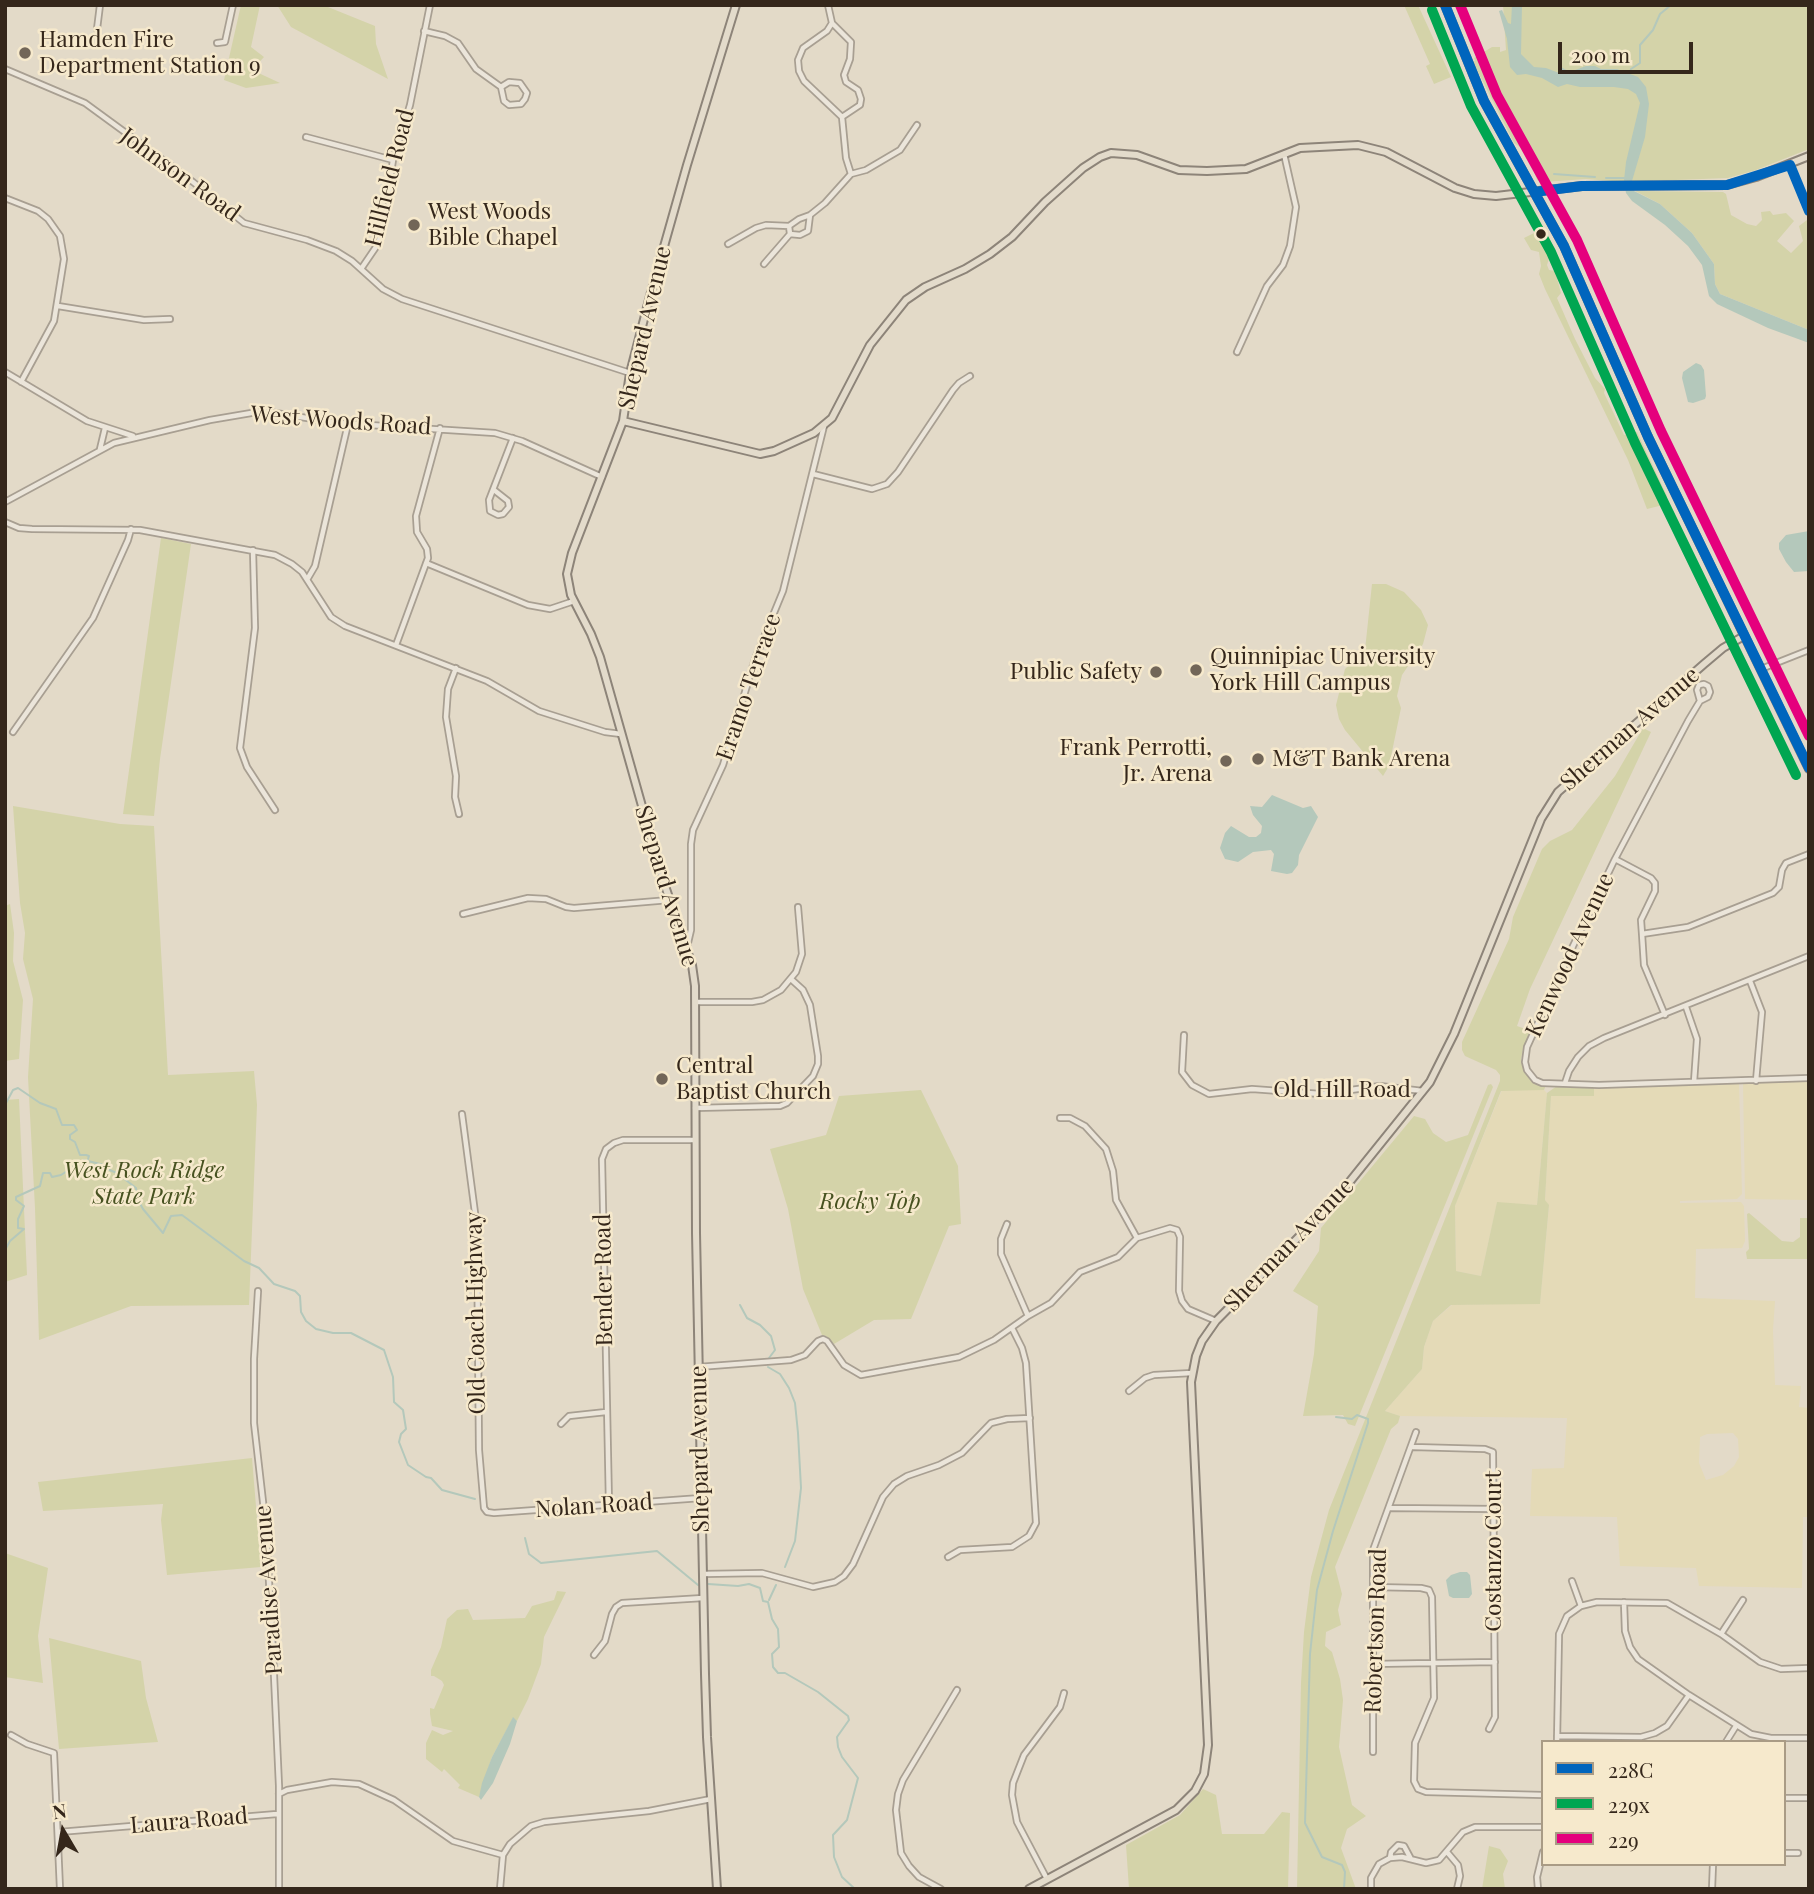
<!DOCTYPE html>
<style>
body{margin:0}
#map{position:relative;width:1814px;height:1894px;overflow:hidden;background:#e3dac8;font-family:"Playfair Display",serif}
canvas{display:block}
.frame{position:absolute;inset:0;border:7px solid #35271b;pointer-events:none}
.legend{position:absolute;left:1541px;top:1740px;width:245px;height:126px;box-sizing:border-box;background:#f6e9cc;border:2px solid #a99b85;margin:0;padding:9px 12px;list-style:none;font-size:21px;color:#35271b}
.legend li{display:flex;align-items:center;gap:14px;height:35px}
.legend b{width:35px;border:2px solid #a99b85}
.north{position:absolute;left:28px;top:1796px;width:70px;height:70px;-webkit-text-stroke:5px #f6e9cc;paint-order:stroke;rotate:350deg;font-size:19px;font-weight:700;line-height:28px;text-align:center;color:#35271b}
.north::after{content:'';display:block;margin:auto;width:24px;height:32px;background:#35271b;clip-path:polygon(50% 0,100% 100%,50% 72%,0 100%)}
.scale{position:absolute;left:1558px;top:42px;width:135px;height:32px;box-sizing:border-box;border:4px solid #35271b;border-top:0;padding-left:9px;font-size:21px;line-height:24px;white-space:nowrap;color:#35271b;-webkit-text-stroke:5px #f6e9cc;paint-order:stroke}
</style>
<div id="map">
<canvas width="1814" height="1894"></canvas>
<div class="frame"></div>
<ul class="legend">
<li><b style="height:9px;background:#0065bd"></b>228C</li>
<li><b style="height:9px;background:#00a651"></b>229x</li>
<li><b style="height:9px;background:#e5007d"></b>229</li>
</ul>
<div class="north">N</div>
<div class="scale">200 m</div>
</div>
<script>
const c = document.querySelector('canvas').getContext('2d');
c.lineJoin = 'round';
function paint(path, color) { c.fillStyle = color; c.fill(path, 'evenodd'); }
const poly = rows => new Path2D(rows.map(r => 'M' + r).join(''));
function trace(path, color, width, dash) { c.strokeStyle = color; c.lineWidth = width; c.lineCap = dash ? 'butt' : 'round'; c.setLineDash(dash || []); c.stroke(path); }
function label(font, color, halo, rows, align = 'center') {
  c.font = font + ' "Playfair Display",serif'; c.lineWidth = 5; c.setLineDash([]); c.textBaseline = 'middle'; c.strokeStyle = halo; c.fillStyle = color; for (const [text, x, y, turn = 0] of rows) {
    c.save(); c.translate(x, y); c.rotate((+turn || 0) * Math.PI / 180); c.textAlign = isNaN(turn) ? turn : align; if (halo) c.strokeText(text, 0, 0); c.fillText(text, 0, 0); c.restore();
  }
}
paint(poly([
 [1809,1080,1809,1200,1745,1199,1743,1082],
 [1739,1082,1742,1194,1737,1199,1680,1201,1680,1203,1741,1202,1744,1206,1745,1241,1742,1248,1696,1249,1695,1298,1775,1301,1773,1330,1775,1385,1801,1386,1799,1407,1809,1408,1809,1517,1803,1517,1802,1588,1699,1586,1696,1568,1620,1566,1617,1517,1530,1516,1532,1469,1564,1468,1567,1418,1400,1416,1385,1411,1422,1369,1424,1347,1433,1321,1452,1305,1540,1303,1549,1206,1545,1200,1551,1096,1594,1096,1594,1088],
 [1733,1433,1738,1439,1739,1457,1734,1466,1723,1475,1706,1480,1699,1463,1700,1437,1707,1434],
 [1516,1089,1544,1090,1547,1093,1537,1205,1497,1203,1481,1276,1456,1271,1455,1206,1502,1090]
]), '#e4dab7');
paint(poly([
 [241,5,260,5,251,47,264,57,252,70,280,83,246,88,224,80],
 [277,5,323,5,375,26,376,44,388,79,291,27],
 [1404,5,1418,5,1451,77,1434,84,1426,66,1430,64],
 [1503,5,1809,5,1809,149,1756,170,1728,178,1623,182,1586,179,1543,182,1537,180,1527,152,1514,143,1473,62,1475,61,1474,58,1492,47,1500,47,1500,52,1506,50],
 [1635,191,1723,192,1726,194,1731,215,1747,224,1756,226,1762,220,1761,212,1770,211,1773,215,1786,213,1794,221,1777,241,1791,253,1803,241,1799,226,1807,220,1809,330,1720,294,1715,284,1714,264,1692,233,1660,204],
 [1536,232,1540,238,1549,237,1552,244,1554,250,1551,252,1547,265,1549,270,1555,271,1561,293,1557,298,1575,339,1595,378,1605,389,1604,393,1624,435,1637,432,1667,496,1663,505,1647,509,1628,460,1545,289,1539,274,1541,266,1539,252,1531,250,1524,238],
 [161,538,191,544,160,759,154,816,123,814],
 [1372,584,1386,584,1404,592,1421,610,1428,625,1423,644,1402,675,1397,696,1401,708,1389,766,1383,776,1345,730,1339,719,1336,705,1345,669,1365,650],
 [1643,728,1651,732,1530,989,1517,1026,1531,1031,1523,1049,1521,1059,1524,1069,1531,1077,1546,1085,1544,1090,1501,1091,1455,1206,1456,1271,1481,1276,1497,1202,1537,1205,1547,1093,1557,1086,1594,1088,1594,1096,1551,1096,1545,1200,1549,1205,1540,1304,1451,1305,1433,1321,1424,1347,1422,1369,1385,1411,1400,1416,1398,1423,1391,1429,1335,1567,1342,1594,1338,1610,1341,1625,1326,1632,1325,1646,1332,1652,1340,1679,1343,1700,1339,1747,1352,1805,1366,1816,1347,1829,1341,1848,1356,1889,1297,1889,1301,1683,1304,1632,1311,1577,1329,1510,1500,1081,1500,1075,1496,1070,1465,1056,1462,1050,1462,1042,1509,939,1513,917,1542,849,1550,841,1572,830,1615,776],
 [13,806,120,824,154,826,168,1075,254,1071,257,1105,249,1305,131,1306,39,1340,35,1208,28,1077,33,999,23,959,25,933,20,903],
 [10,904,14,933,13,961,23,1000,19,1059,5,1061,5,906],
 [1491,1084,1493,1087,1355,1426,1348,1424,1343,1415,1303,1416,1314,1354,1318,1306,1293,1291,1319,1251,1321,1228,1414,1116,1425,1119,1433,1133,1446,1142,1468,1135,1488,1085],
 [921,1090,958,1166,961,1224,949,1226,911,1319,874,1320,834,1344,826,1336,822,1335,803,1289,788,1209,770,1149,826,1135,839,1096],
 [19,1099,27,1275,5,1282,5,1100],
 [1749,1213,1782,1241,1793,1242,1800,1237,1800,1218,1807,1218,1809,1259,1747,1259,1746,1252,1749,1249,1747,1214],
 [252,1458,261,1567,167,1575,161,1520,163,1504,43,1511,38,1482],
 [5,1553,48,1568,38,1636,43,1683,5,1677],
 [557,1591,566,1592,544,1637,541,1664,528,1699,517,1721,513,1718,492,1757,479,1797,458,1788,460,1785,444,1769,442,1772,426,1759,426,1743,432,1730,443,1735,453,1731,432,1726,430,1714,430,1708,434,1709,444,1685,442,1681,434,1676,431,1676,431,1670,441,1647,447,1619,457,1610,468,1609,473,1620,525,1618,532,1606,554,1600],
 [49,1638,141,1661,146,1698,158,1742,59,1749],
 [1203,1789,1216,1795,1222,1834,1264,1834,1282,1812,1290,1813,1288,1889,1129,1889,1126,1845,1180,1815],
 [1489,1846,1500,1849,1508,1861,1503,1874,1505,1889,1482,1889]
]), '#d4d3a9');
paint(poly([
 [1512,5,1522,5,1521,54,1534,67,1546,68,1559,73,1561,67,1570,72,1586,66,1595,66,1601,69,1617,69,1638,77,1646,87,1649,104,1645,137,1632,181,1634,191,1660,204,1692,233,1714,264,1715,284,1720,294,1809,330,1809,343,1768,328,1717,304,1709,296,1702,265,1688,246,1665,225,1632,201,1626,193,1624,180,1626,162,1640,103,1636,94,1628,89,1614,87,1580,87,1567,84,1558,87,1542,78,1526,74,1517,75,1510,67,1507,39,1499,11,1502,10,1508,23,1511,24],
 [1696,363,1701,365,1704,370,1706,396,1705,399,1693,403,1688,402,1682,378,1683,372],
 [1809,531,1809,571,1794,572,1786,562,1779,549,1779,543,1786,535],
 [1272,795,1303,808,1311,806,1318,817,1299,855,1298,865,1292,873,1287,874,1271,871,1274,854,1271,850,1253,852,1238,862,1225,859,1220,848,1225,833,1231,826,1249,837,1256,837,1261,833,1262,826,1253,815,1250,806,1262,807],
 [1460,1572,1467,1572,1470,1575,1472,1594,1469,1598,1453,1598,1449,1596,1446,1580,1451,1575],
 [513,1717,517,1721,510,1744,493,1783,481,1800,479,1797,482,1783,492,1757]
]), '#b4c8bb');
trace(poly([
 [1629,75,1631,69,1640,63,1640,45,1653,30,1660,14,1671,5],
 [1554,174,1595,177],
 [1606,178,1626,178],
 [5,1105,13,1090,18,1088,40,1103,56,1109,62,1125,74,1125,77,1130,70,1135,70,1139,75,1142,80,1155,86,1155,89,1156,88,1159],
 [5,1250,10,1241,24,1229,18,1228,18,1219,24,1206,16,1200,16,1197,40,1186,43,1173,50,1173,52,1177,61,1175,84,1160,104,1165,107,1169,117,1173,136,1188,137,1198,143,1209,163,1233,171,1216,182,1215,244,1261,259,1268,274,1284,295,1291,300,1296,301,1312,306,1321,316,1329,333,1333,351,1333,384,1350,393,1377,394,1402,403,1410,406,1429,401,1434,399,1442,408,1465,426,1477,431,1478,442,1490,475,1499],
 [740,1305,747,1318,760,1325,771,1336,775,1350,769,1358],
 [768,1367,780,1374,789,1388,795,1403,798,1433,801,1488,795,1541,785,1567],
 [1336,1417,1352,1419,1357,1415,1368,1419,1368,1423,1333,1531,1317,1590,1310,1654,1305,1823,1322,1857,1342,1865,1345,1872,1344,1889],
 [525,1538,529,1554,541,1563,657,1551,698,1585],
 [708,1584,738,1586,749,1584,760,1588,763,1601,768,1602,772,1619,778,1629,779,1647,772,1654,773,1667,778,1673,785,1673,818,1692,848,1716,849,1720,837,1737,838,1747,842,1757,858,1778,847,1820,833,1835,834,1857,842,1877,855,1889],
 [769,1600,776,1585]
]), '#b4c8bb', 2);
const minor = poly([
 [832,23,851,42,850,59,844,75,846,82,858,90,861,99,860,105,842,117],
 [97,29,100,5],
 [424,31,445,36,458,43,476,69,501,87,504,101,509,105,521,104,525,99,527,93,520,83,509,82,501,87],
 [217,43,225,42,233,5],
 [5,69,85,103,193,182,244,223,307,240,336,251,352,261,383,289,402,299,630,373],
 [306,137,393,160],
 [1790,165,1809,212],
 [851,174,866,170,900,150,917,125],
 [5,198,38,211,48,219,60,236,64,259,54,321,21,382],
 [790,234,800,235,808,231,810,215],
 [728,244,756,228,766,225,789,226],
 [764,264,790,234,789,226,799,219,810,215,825,203,851,174,846,158,842,117,804,81,799,71,798,60,803,48,827,31,832,23,828,5],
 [361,269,378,244,389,204,390,180,393,160,410,105,430,5],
 [58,306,144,320,170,319],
 [1237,352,1267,286,1283,265,1290,246,1296,207,1284,154],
 [5,372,87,421,133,436],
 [100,449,105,428],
 [813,474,872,489,887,484,898,472,953,390,959,383,970,376],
 [494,490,508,501,509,507,503,514,498,515,490,511,489,500,513,438],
 [5,502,114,443,210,420,263,411,338,423,495,433,522,441,602,477],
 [5,522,19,528,32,529,140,530,275,555,292,564,302,572,331,617,345,626,487,681,539,711,605,732,621,734],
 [253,550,255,628,240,748,247,767,275,810],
 [426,563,528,605,550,609,574,601],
 [308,578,315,566,348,424],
 [396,645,428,558,427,549,417,532,416,516,440,428],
 [456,668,448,689,446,717,456,776,455,797,459,814],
 [1761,669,1809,650],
 [1700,701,1697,690,1699,685,1704,684,1708,686,1710,692,1708,697,1700,701,1688,721,1615,859,1573,946,1527,1047,1525,1062,1527,1070,1535,1080,1542,1083,1599,1085,1809,1078],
 [13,732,93,618,128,540,131,529],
 [1615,859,1651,878,1655,883,1655,891,1641,920,1642,934,1644,965,1665,1015],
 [463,914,528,898,546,899,566,907,574,908,669,900],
 [1642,934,1688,927,1773,893,1779,887,1782,870,1786,863,1809,854],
 [687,947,691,930,691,844,693,830,723,765,755,659,783,591,824,426],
 [1750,981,1762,1012,1756,1081],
 [696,1002,752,1002,763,1000,781,990,796,972,802,954,798,907],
 [1686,1007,1697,1039,1694,1082],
 [1184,1035,1182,1072,1192,1085,1209,1094,1252,1089,1321,1094,1380,1086,1423,1091],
 [1565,1083,1569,1071,1578,1057,1589,1046,1604,1038,1809,956],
 [695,1108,780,1106,787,1103,813,1076,818,1064,818,1056,810,1005,803,990,792,980],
 [462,1114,477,1228,479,1450,484,1508,487,1512,494,1513,701,1498],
 [1060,1118,1070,1118,1085,1126,1106,1149,1113,1171,1116,1200,1137,1238],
 [1007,1224,1001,1239,1001,1254,1028,1316],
 [258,1291,254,1359,254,1423,266,1528,273,1653,279,1786,279,1889],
 [698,1367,791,1360,805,1355,818,1341,823,1339,827,1341,844,1365,861,1375,959,1357,994,1340,1028,1316,1051,1303,1080,1272,1118,1257,1137,1238,1170,1228,1177,1230,1180,1237,1179,1291,1182,1301,1188,1309,1216,1321],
 [1129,1391,1145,1378,1154,1375,1192,1373],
 [561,1424,569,1416,606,1412],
 [1413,1447,1485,1449,1493,1452,1495,1717,1489,1729],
 [609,1504,602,1159,606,1149,614,1143,623,1140,695,1140],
 [1390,1508,1494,1509],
 [948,1557,960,1550,1012,1547,1029,1536,1036,1523,1026,1363,1022,1348,1012,1328],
 [703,1574,762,1573,813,1587,835,1582,844,1576,853,1564,883,1497,894,1484,907,1476,939,1465,962,1453,991,1423,1007,1419,1030,1418],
 [1572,1581,1581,1606],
 [1373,1587,1421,1588,1429,1590,1432,1597,1434,1698,1415,1743,1414,1781,1418,1789,1426,1792,1543,1795],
 [1624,1602,1625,1631,1630,1647,1638,1659,1689,1695,1751,1734,1771,1738,1809,1738],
 [1721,1634,1743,1600],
 [594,1655,605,1641,612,1614,616,1607,622,1603,703,1598],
 [1372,1664,1495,1662],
 [11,1735,27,1744,54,1753,60,1889],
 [1557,1736,1641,1737,1655,1733,1667,1726,1689,1695],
 [1557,1742,1559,1634,1567,1616,1581,1606,1597,1602,1667,1603,1721,1634,1760,1662,1781,1669,1809,1668],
 [1726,1742,1736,1726],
 [1373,1752,1373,1550,1416,1432],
 [279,1794,287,1790,332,1782,359,1784,394,1800,453,1841,503,1855],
 [1784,1798,1809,1798],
 [59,1832,277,1814],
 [1447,1852,1458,1865,1460,1876,1457,1889],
 [1784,1853,1798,1853],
 [1390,1858,1391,1852,1398,1845,1404,1846,1411,1859],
 [1047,1879,1017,1822,1012,1795,1013,1783,1024,1755,1060,1707,1064,1693],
 [500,1889,503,1855,510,1844,531,1826,544,1822,649,1811,711,1799],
 [941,1889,919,1877,909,1866,901,1853,896,1810,898,1794,903,1780,957,1690],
 [1371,1889,1371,1878,1379,1864,1390,1858,1402,1857,1426,1863,1439,1860,1463,1832,1475,1827,1543,1827],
 [1538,1889,1537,1877,1543,1852],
 [1712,1889,1713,1864]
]);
const major = poly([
 [623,421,760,454,774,451,814,433,832,418,870,345,906,300,925,287,965,269,990,254,1012,237,1045,202,1083,168,1100,157,1111,153,1137,155,1179,170,1207,171,1246,169,1300,148,1358,145,1386,152,1455,188,1474,194,1496,196,1582,186,1727,185,1756,177,1809,156],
 [717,1889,707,1737,705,1674,696,1233,695,986,692,965,662,877,600,657,591,634,571,595,567,574,572,553,623,421,630,373,650,296,687,165,736,5],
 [1029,1889,1176,1810,1195,1791,1204,1774,1208,1745,1191,1382,1196,1356,1202,1341,1216,1321,1335,1200,1430,1082,1454,1034,1541,819,1558,792,1704,664,1723,648,1744,636]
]);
const highway = poly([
 [1445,5,1484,101,1564,246,1648,437,1809,769]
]);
trace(minor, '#a89f92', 8);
trace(major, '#8d8479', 10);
trace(highway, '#8d8479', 10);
trace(minor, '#ebe5da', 4.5);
trace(major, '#e3dbcb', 6);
trace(highway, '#d6cab9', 7);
trace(poly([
 [1445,5,1484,101,1564,246,1648,437,1809,768],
 [1534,192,1582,186,1727,185,1790,165,1809,211]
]), '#0065bd', 10);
trace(poly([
 [1432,10,1471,106,1551,252,1635,443,1796,775]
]), '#00a651', 10);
trace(poly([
 [1460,5,1497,95,1577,240,1661,431,1809,736]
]), '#e5007d', 10);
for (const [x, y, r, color] of [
 [25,53,7,"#726658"],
 [414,225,7,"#726658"],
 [1541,234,6,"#35271b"],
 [1196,670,7,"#726658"],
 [1156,672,7,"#726658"],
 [1258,759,7,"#726658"],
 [1226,761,7,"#726658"],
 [662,1079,7,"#726658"]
]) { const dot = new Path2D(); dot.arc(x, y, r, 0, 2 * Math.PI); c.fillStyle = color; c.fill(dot); trace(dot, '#f6e9cc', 2.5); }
label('23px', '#35271b', '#f6e9cc', [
 ["Hamden Fire",39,40],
 ["Department Station 9",39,66],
 ["West Woods",428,212],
 ["Bible Chapel",428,238],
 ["Quinnipiac University",1210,657],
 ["York Hill Campus",1210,683],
 ["Public Safety",1142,672,"right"],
 ["Frank Perrotti,",1212,748,"right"],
 ["Jr. Arena",1212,774,"right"],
 ["M&T Bank Arena",1272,759],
 ["Central",676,1066],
 ["Baptist Church",676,1092]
], 'left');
label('23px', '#35271b', '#f6e9cc', [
 ["Johnson Road",180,175,36],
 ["Hillfield Road",390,178,-76],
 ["Shepard Avenue",645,328,-77],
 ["West Woods Road",341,421,4],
 ["Eramo Terrace",749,687,-71],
 ["Sherman Avenue",1630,729,-41],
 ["Shepard Avenue",666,886,73],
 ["Kenwood Avenue",1570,955,-65],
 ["Old Hill Road",1342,1090],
 ["Sherman Avenue",1289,1245,-46],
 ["Bender Road",604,1280,-91],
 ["Old Coach Highway",476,1313,-91],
 ["Shepard Avenue",700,1449,-91],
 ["Nolan Road",594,1506,-4],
 ["Costanzo Court",1494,1551,-90],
 ["Paradise Avenue",269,1590,-94],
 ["Robertson Road",1376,1631,-88],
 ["Laura Road",189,1821,-5]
]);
label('italic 23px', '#475220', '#f6e9cc', [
 ["West Rock Ridge",144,1171],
 ["State Park",144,1197],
 ["Rocky Top",870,1202]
]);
</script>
